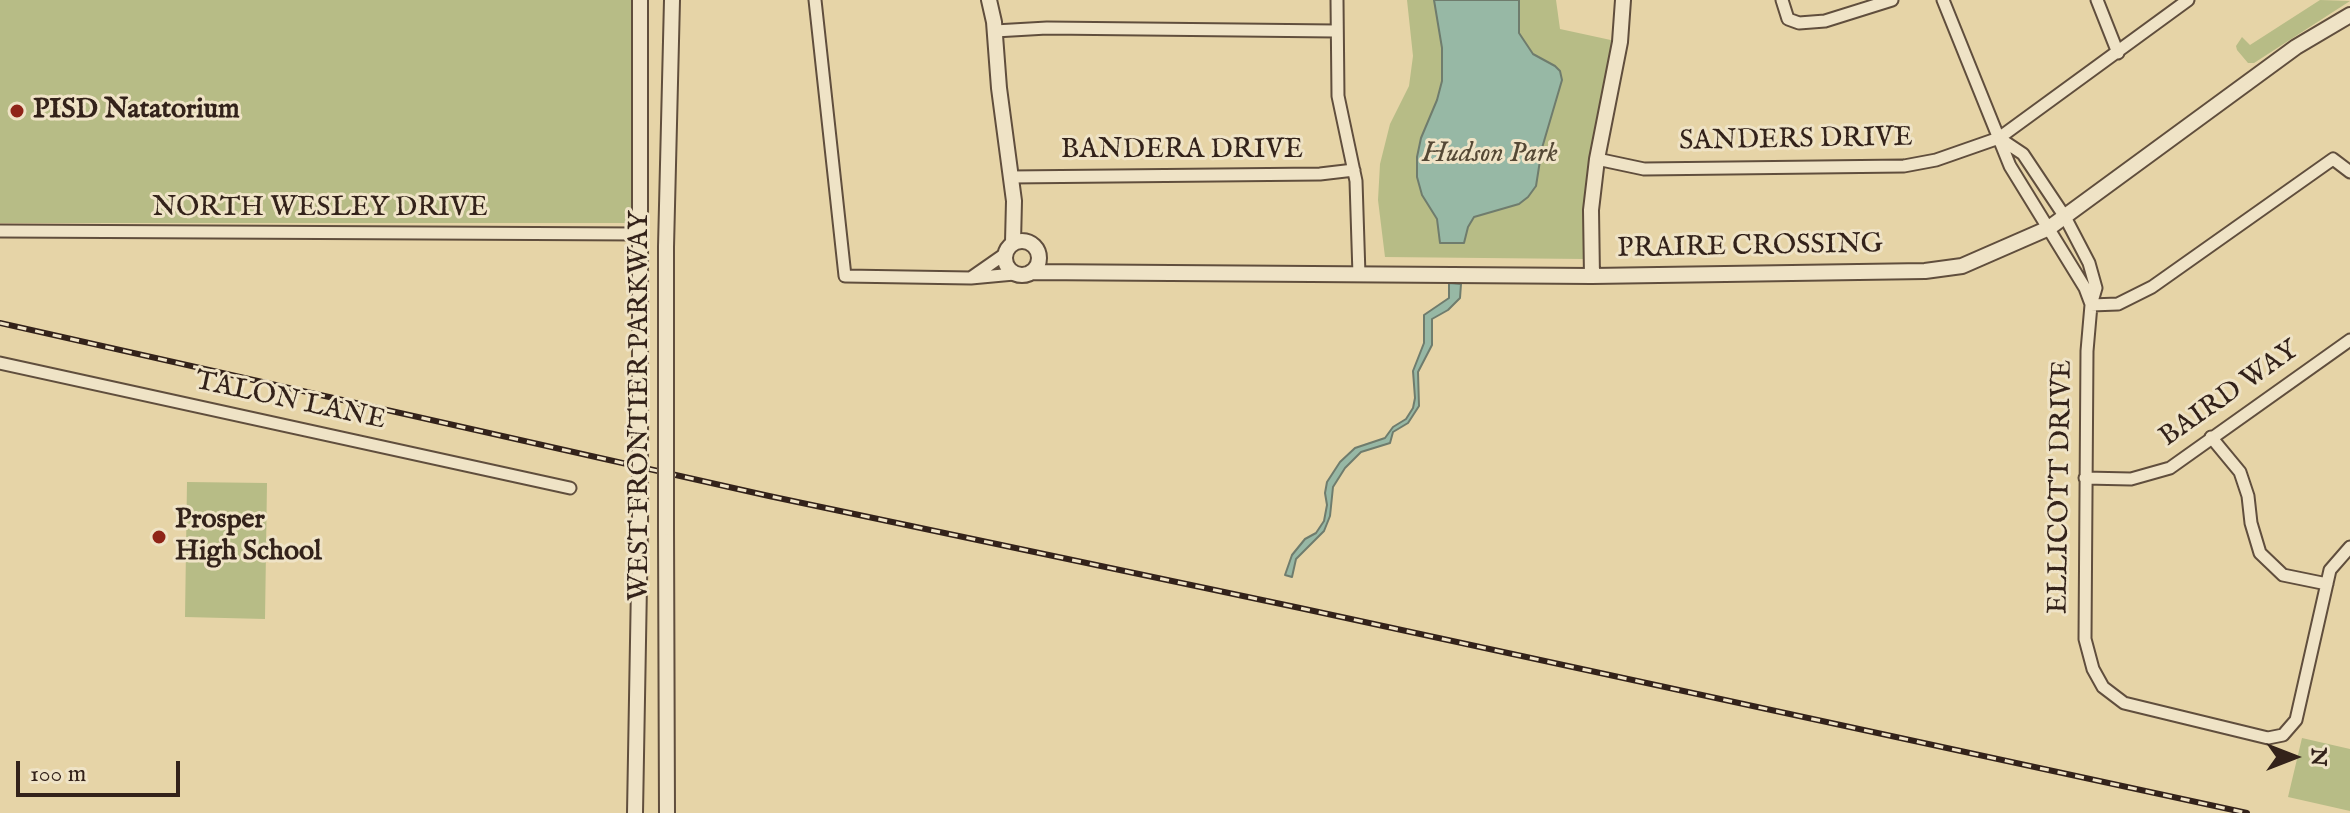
<!DOCTYPE html>
<html>
<head>
<meta charset="utf-8">
<style>
	body { margin:0 }
	#map { position:relative; width:2350px; height:813px; overflow:hidden; background:#e6d4a7; font-family:"IM FELL English",serif }
	canvas { display:block }
	.north { position:absolute; left:2254px; top:717px; width:80px; height:80px; -webkit-text-stroke:6px #efe3c6; paint-order:stroke; rotate:90deg; font-size:22px; font-weight:700; line-height:32px; text-align:center; color:#33221a }
	.north::after { content:''; display:block; margin:auto; width:28px; height:36px; background:#33221a; clip-path:polygon(50% 0,100% 100%,50% 72%,0 100%) }
	.scale { position:absolute; left:16px; top:761px; width:164px; height:36px; box-sizing:border-box; border:4px solid #33221a; border-top:0; padding-left:10px; font-size:24px; line-height:28px; white-space:nowrap; color:#33221a; -webkit-text-stroke:6px #efe3c6; paint-order:stroke }
</style>
</head>
<body>
<div id="map">
<canvas width="2350" height="813"></canvas>
<div class="north">N</div>
<div class="scale">100 m</div>
</div>
<script>
const ctx = document.querySelector('canvas').getContext('2d');
ctx.lineJoin = 'round';
function paint(path, color) { ctx.fillStyle = color; ctx.fill(path, 'evenodd'); }
const toPath = rows => new Path2D(rows.map(r => 'M' + r).join(''));
function stroke(path, color, width, dash) { ctx.strokeStyle = color; ctx.lineWidth = width; ctx.lineCap = dash ? 'butt' : 'round'; ctx.setLineDash(dash || []); ctx.stroke(path); }
function drawText(font, color, halo, rows, align = 'center') {
  ctx.font = font + ' "IM FELL English",serif'; ctx.lineWidth = 6; ctx.setLineDash([]); ctx.textBaseline = 'middle'; ctx.strokeStyle = halo; ctx.fillStyle = color; for (const [text, x, y, turn = 0] of rows) {
    ctx.save(); ctx.translate(x, y); ctx.rotate((+turn || 0) * Math.PI / 180); ctx.textAlign = isNaN(turn) ? turn : align; if (halo) ctx.strokeText(text, 0, 0); ctx.fillText(text, 0, 0); ctx.restore();
  }
}
const green = toPath([
	[0,0,639,0,638,223,0,223],
	[1407,0,1556,0,1560,29,1620,42,1587,189,1584,259,1385,257,1378,200,1380,164,1390,124,1409,86,1413,56],
	[2320,0,2350,1,2254,63,2248,63,2237,50,2236,46,2242,37,2250,45],
	[187,482,267,483,265,619,185,617],
	[2302,738,2350,749,2350,811,2288,797]
]);
const water = toPath([
	[1434,0,1519,0,1519,33,1533,54,1555,66,1560,71,1562,80,1542,148,1536,186,1528,197,1519,204,1474,217,1468,227,1464,243,1440,243,1437,219,1422,195,1417,177,1417,157,1421,138,1437,100,1442,81,1442,48,1434,0],
	[1449,283,1461,284,1460,298,1448,310,1432,319,1432,345,1418,372,1419,406,1408,423,1393,432,1390,443,1361,452,1345,468,1333,487,1330,516,1324,531,1296,559,1292,577,1285,575,1292,555,1305,539,1316,533,1324,521,1327,505,1325,493,1327,482,1340,462,1355,448,1385,438,1393,427,1406,419,1413,408,1415,398,1413,371,1424,343,1424,315,1449,298,1449,283]
]);
const minor = toPath([
	[815,0,845,276,971,278,1014,274],
	[1337,0,1338,96,1356,181,1359,275],
	[1782,0,1788,19,1799,23,1825,21,1892,0],
	[1943,0,2010,166,2085,288,2091,304],
	[2097,0,2118,53],
	[995,31,1047,28,1335,31],
	[1999,138,2023,154,2065,217,2089,263,2096,288,2091,305,2087,351,2085,639,2093,669,2103,687,2124,703,2268,738,2283,735,2296,720,2330,570,2350,547],
	[1597,159,1644,169,1904,166,1936,160,1999,138,2188,0],
	[1010,177,1320,174,1354,170],
	[0,231,640,234],
	[972,277,1005,254],
	[2091,305,2118,304,2152,287,2333,159,2350,172],
	[0,363,570,488],
	[2211,437,2240,472,2248,496,2251,523,2260,553,2283,575,2327,584],
	[2085,478,2131,479,2170,468,2350,340]
]);
const tertiary = toPath([
	[640,0,640,246],
	[989,0,994,22,999,88,1014,201,1013,242],
	'1005 258a17 17 0 1 1 34 0a17 17 0 1 1-34 0Z',
	[666,247,672,0],
	[1031,272,1592,276,1925,271,1962,266,2049,228,2296,47,2350,15],
	[1592,276,1591,210,1597,159,1620,42,1623,0],
	[666,528,667,813],
	[635,813,640,527]
]);
const rail = toPath([
	[0,323,769,496,1300,608,2247,813]
]);
const tertiaryBridge = toPath([
	[640,527,640,246],
	[666,528,666,247]
]);
const markers = [
	[17,111,8,"#8f2418"],
	[159,537,8,"#8f2418"]
];
const poiNames = [
	["PISD Natatorium",33,111],
	["Prosper",175,521],
	["High School",175,553]
];
const streetNames = [
	["SANDERS DRIVE",1796,141,-1],
	["BANDERA DRIVE",1182,151],
	["NORTH WESLEY DRIVE",320,209],
	["PRAIRE CROSSING",1750,248,-1],
	["BAIRD WAY",2230,395,-35],
	["TALON LANE",290,402,12],
	["WEST FRONTIER PARKWAY",641,406,-90],
	["ELLICOTT DRIVE",2062,487,-89]
];
const parkNames = [
	["Hudson Park",1490,155]
];
paint(green, '#b7bc86');
paint(water, '#97b8a5');
stroke(water, '#6f7c6d', 2);
stroke(minor, '#604e3d', 15);
stroke(tertiary, '#604e3d', 18);
stroke(minor, '#efe3c6', 11);
stroke(tertiary, '#efe3c6', 14);
stroke(rail, '#33221a', 6);
stroke(rail, '#efe3c6', 3, [9]);
stroke(tertiaryBridge, '#604e3d', 18, []);
stroke(tertiaryBridge, '#efe3c6', 14);
for (const [x, y, r, color] of markers) { const dot = new Path2D(); dot.arc(x, y, r, 0, 2 * Math.PI); ctx.fillStyle = color; ctx.fill(dot); stroke(dot, '#efe3c6', 3); }
drawText('bold 28px', '#33221a', '#efe3c6', poiNames, 'left');
drawText('28px', '#33221a', '#efe3c6', streetNames);
drawText('italic 28px', '#544835', '#efe3c6', parkNames);
</script>
</body>
</html>
